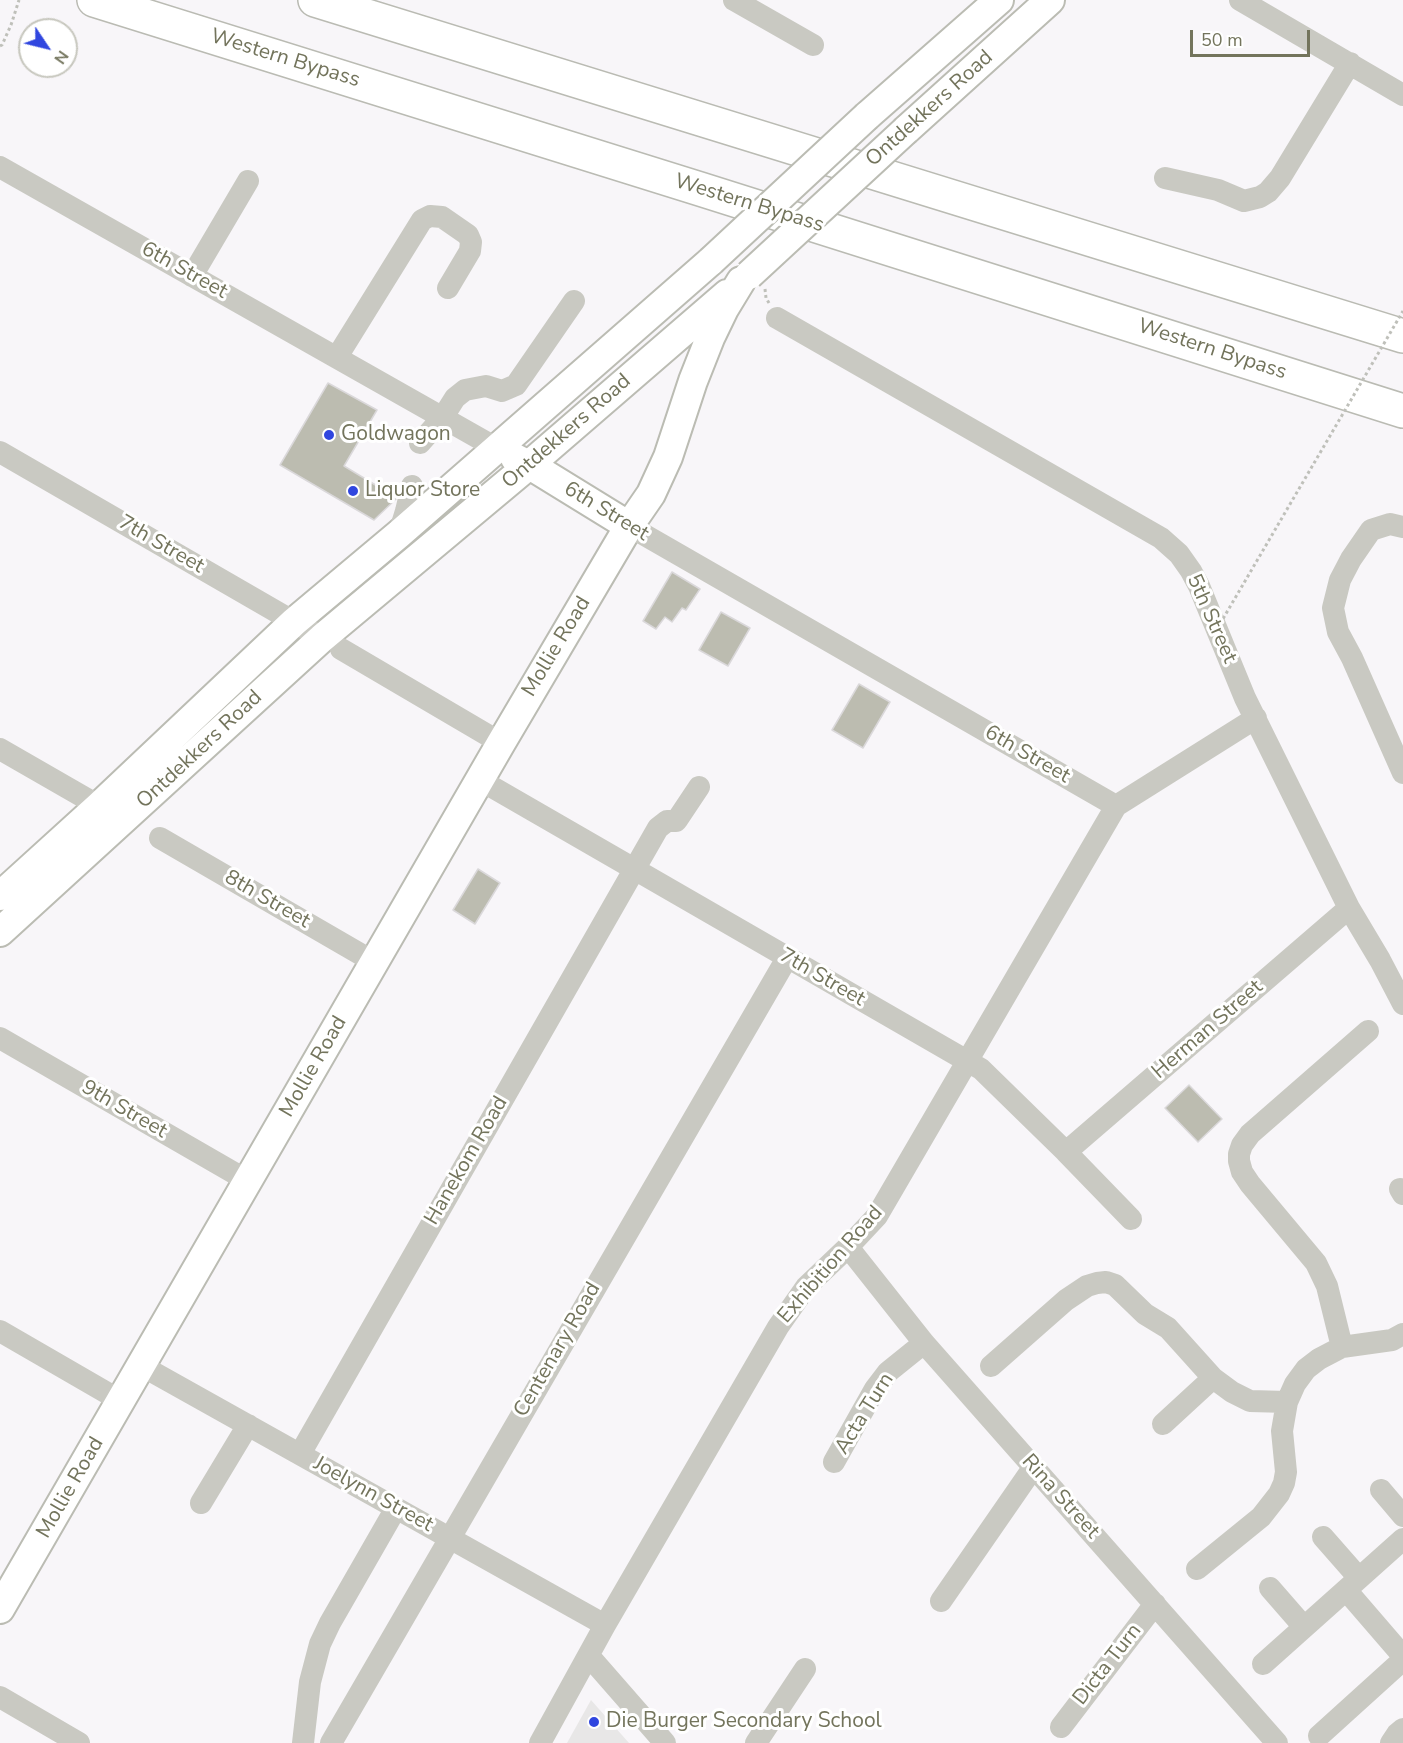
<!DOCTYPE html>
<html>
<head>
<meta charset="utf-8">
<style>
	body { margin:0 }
	#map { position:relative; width:1403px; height:1743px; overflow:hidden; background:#f8f6f9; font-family:"Nunito Sans",sans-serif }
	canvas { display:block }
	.north { position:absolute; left:18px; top:18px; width:60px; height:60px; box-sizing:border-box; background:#fff; border:2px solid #c7c7be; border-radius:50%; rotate:125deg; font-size:16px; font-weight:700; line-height:24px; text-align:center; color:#73745c }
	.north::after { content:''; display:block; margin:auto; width:21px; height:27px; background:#3046df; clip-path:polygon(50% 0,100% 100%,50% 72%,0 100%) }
	.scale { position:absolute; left:1190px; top:30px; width:120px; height:27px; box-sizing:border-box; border:3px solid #73745c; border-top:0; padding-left:8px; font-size:18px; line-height:21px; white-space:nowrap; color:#73745c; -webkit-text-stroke:4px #fff; paint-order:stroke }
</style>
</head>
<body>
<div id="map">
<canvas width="1403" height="1743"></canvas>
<div class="north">N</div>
<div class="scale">50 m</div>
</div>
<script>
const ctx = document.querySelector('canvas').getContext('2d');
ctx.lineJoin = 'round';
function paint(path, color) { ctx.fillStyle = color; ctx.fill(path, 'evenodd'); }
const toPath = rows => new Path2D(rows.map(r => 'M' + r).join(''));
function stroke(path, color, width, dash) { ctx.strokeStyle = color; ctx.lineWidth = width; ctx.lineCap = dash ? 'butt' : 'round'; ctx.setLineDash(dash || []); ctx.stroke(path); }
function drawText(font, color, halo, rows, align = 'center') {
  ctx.font = font + ' "Nunito Sans",sans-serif'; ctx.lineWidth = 6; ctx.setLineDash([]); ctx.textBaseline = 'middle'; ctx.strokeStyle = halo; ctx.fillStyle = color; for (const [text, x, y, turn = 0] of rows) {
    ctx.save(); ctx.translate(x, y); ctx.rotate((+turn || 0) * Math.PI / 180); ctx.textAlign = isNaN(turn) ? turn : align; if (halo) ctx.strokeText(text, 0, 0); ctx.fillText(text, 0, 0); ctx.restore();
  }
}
const built = toPath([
	[591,1700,629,1743,567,1743]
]);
const building = toPath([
	[328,383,377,410,344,466,397,498,374,520,280,465,328,383],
	[672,572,700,589,686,610,682,608,672,622,665,617,656,629,643,621,672,572],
	[721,612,750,628,728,666,699,650,721,612],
	[859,684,890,702,863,748,832,730,859,684],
	[478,869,500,883,475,924,453,910,478,869],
	[1189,1085,1222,1119,1198,1142,1165,1108,1189,1085]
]);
const path = toPath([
	[0,46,2,45,11,25,19,0],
	[765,289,766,298,769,303]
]);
const minor = toPath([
	[734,0,813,45],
	[1240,0,1403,95],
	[0,167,498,449],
	[1165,178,1218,190,1244,201,1260,197,1268,192,1280,178,1350,63],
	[192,276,248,181],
	[777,318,1161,538,1179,554,1191,571,1199,586,1245,698,1349,908,1380,960,1403,1004],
	[337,357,422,220,430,216,442,217,468,235,471,242,470,251,448,288],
	[420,443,443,417,455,398,465,390,486,386,502,391,516,385,574,301],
	[0,452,322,638],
	[629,526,1116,806],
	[1403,527,1390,524,1371,530,1351,559,1340,580,1333,608,1338,632,1352,658,1403,773],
	[399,534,406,511,412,486],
	[341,649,501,743],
	[0,749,113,814],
	[480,780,981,1069,1066,1152,1131,1219],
	[160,838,374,962],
	[0,1038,248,1181],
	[1066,1152,1349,908],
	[1400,1189,1403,1194],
	[848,1247,924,1343,1277,1743],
	[0,1331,121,1401],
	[1342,1347,1327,1286,1316,1263,1250,1184,1242,1172,1239,1161,1239,1154,1242,1145,1250,1134,1368,1031],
	[142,1366,605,1625],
	[991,1366,1066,1300,1087,1286,1097,1283,1106,1282,1115,1285,1145,1314,1168,1328,1213,1378,1232,1392,1250,1401,1287,1402],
	[1163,1424,1213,1378],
	[300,1454,658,828,667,821,676,821,677,820,699,787],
	[834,1462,875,1389,888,1372,924,1343],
	[1381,1490,1403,1516],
	[201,1503,248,1425],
	[1323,1537,1359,1578],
	[1197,1569,1261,1517,1279,1494,1284,1483,1286,1472,1282,1431,1287,1402,1295,1384,1306,1369,1319,1359,1342,1347,1392,1340,1403,1334],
	[1270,1588,1304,1627],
	[1346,1590,1403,1656],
	[941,1601,1033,1468],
	[589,1656,665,1743],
	[1263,1664,1403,1539],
	[0,1697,79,1743],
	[1061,1727,1155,1604],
	[1319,1736,1403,1660],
	[303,1743,310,1682,320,1644,330,1623,396,1508],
	[331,1743,787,958],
	[540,1743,605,1625,778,1327,806,1287,848,1247,877,1216,1116,806,1256,718],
	[756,1743,805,1669],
	[1391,1743,1397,1734,1403,1729]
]);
const major = toPath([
	[867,116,999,0],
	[906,130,1050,0],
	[515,458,538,470,629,526],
	[0,896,99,806,294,622,399,534,711,261],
	[0,932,322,638,529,465,727,294],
	[0,1609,501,743,629,526,651,494,668,457,693,381,710,338,724,309,741,281]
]);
const highway = toPath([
	[94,0,700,189,1403,411],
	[315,0,1403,336]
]);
const pathBridge = toPath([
	[1217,629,1403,311]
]);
const majorBridge = toPath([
	[711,261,867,116],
	[749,275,906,130]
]);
const markers = [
	[329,435,6,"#3046df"],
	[353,491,6,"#3046df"],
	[594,1722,6,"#3046df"]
];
const streetNames = [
	["Western Bypass",285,59,17],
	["Ontdekkers Road",930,109,-42],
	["Western Bypass",749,204,17],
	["6th Street",184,271,29],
	["Western Bypass",1212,350,18],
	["Ontdekkers Road",567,432,-41],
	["6th Street",606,512,31],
	["7th Street",161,545,30],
	["5th Street",1211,619,66],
	["Mollie Road",557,647,-59],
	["Ontdekkers Road",200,750,-43],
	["6th Street",1027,755,30],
	["8th Street",267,900,30],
	["7th Street",822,978,30],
	["Herman Street",1208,1030,-41],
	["Mollie Road",314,1067,-60],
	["9th Street",124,1110,30],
	["Hanekom Road",467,1161,-60],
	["Exhibition Road",831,1265,-49],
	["Centenary Road",558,1350,-60],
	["Acta Turn",865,1414,-58],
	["Mollie Road",71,1488,-60],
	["Joelynn Street",373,1495,29],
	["Rina Street",1060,1497,48],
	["Dicta Turn",1108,1665,-52]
];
const poiNames = [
	["Goldwagon",341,435],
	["Liquor Store",365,491],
	["Die Burger Secondary School",606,1722]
];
paint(built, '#e8e7e7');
paint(building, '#bcbcb0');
stroke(building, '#dad8da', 1.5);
stroke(major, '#bbbcb3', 32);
stroke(highway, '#babbb3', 36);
stroke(path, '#bfc0ba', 3, [3, 3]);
stroke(minor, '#c9c9c2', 22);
stroke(major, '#fff', 28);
stroke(highway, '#fff', 33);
stroke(majorBridge, '#bbbcb3', 32, []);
stroke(pathBridge, '#bfc0ba', 3, [3, 3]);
stroke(majorBridge, '#fff', 28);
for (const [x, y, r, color] of markers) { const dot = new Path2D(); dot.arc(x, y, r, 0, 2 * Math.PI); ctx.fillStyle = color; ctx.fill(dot); stroke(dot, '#fff', 2); }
drawText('21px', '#73745c', '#fff', streetNames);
drawText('21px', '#73745c', '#fff', poiNames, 'left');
</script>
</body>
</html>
